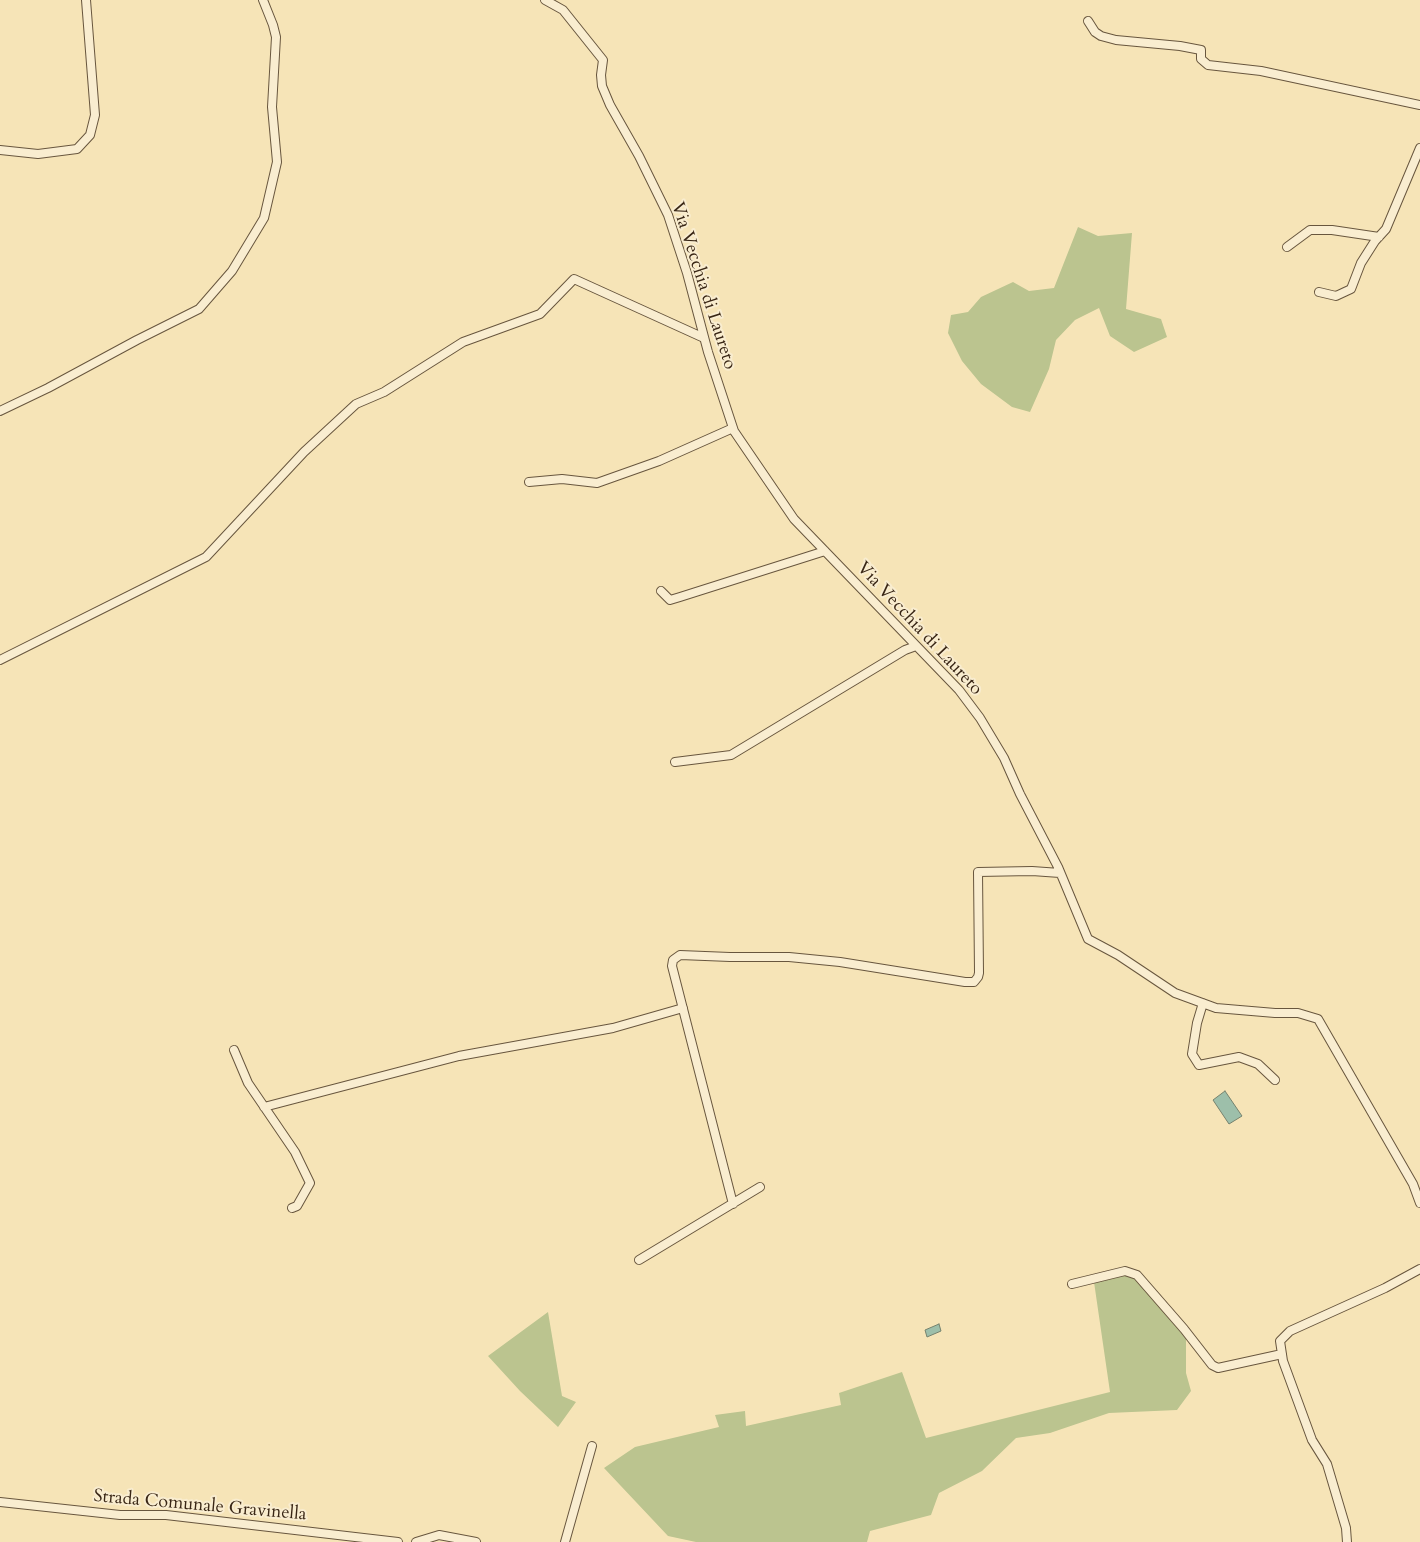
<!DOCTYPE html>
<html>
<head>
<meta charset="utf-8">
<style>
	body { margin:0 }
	canvas { display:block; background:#f6e4b7 }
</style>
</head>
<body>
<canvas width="1420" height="1542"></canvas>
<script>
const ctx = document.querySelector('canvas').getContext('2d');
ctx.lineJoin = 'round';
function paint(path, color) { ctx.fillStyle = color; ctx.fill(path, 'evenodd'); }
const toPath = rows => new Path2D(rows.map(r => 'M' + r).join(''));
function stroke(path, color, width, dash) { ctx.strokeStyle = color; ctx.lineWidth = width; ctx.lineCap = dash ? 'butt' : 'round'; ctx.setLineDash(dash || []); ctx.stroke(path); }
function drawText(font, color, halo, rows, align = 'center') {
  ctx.font = font + ' Cardo,serif'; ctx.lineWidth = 4; ctx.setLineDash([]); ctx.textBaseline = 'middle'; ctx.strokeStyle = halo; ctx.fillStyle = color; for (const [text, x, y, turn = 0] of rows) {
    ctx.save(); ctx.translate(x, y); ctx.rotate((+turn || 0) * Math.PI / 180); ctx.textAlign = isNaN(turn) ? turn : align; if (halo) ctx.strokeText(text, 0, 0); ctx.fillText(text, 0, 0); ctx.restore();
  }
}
const green = toPath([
	[1078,227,1098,236,1132,233,1126,309,1161,319,1167,337,1134,352,1110,336,1099,308,1075,320,1056,340,1049,369,1030,412,1012,407,981,384,962,361,948,333,951,315,968,312,981,297,1013,282,1029,291,1054,288],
	[1122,1275,1134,1278,1186,1338,1186,1373,1191,1391,1177,1410,1109,1413,1050,1433,1016,1438,982,1471,939,1493,931,1515,870,1531,867,1542,696,1542,668,1536,604,1468,635,1447,719,1427,715,1415,745,1411,746,1426,841,1405,839,1393,902,1372,926,1438,1110,1392,1094,1282],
	[548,1312,562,1396,576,1402,558,1427,520,1391,488,1356]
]);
const water = toPath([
	[1225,1091,1242,1116,1229,1124,1213,1100,1225,1091],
	[939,1324,941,1331,927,1337,925,1330,939,1324]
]);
const minor = toPath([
	[545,0,563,10,603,60,601,75,602,86,610,105,639,156,668,215,687,273,708,352,734,431,794,519,959,690,980,718,1004,758,1020,794,1058,867,1088,939,1118,955,1175,993,1216,1008,1275,1013,1298,1013,1318,1019,1413,1184,1420,1203],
	[1088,21,1095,32,1101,36,1116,40,1180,46,1201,50,1201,59,1208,65,1261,71,1420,105],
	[0,150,38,154,77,149,90,135,95,115,86,0],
	[1287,247,1310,230,1332,230,1379,237],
	[1319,292,1336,296,1351,289,1361,263,1375,241,1386,229,1420,148],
	[0,411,48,388,137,340,199,309,232,271,264,218,277,162,272,107,276,37,273,25,263,0],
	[529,482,562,479,597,483,659,461,733,428],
	[661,591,670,600,680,597,825,551],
	[0,660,206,557,304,452,356,404,384,392,463,342,540,314,574,279,704,338],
	[675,762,731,755,905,650,916,646],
	[1203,1003,1197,1023,1192,1054,1199,1065,1239,1057,1258,1064,1275,1080],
	[234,1050,248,1083,295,1152,310,1183,297,1206,292,1208],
	[264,1107,459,1056,613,1028,683,1008],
	[733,1204,672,966,673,960,680,955,730,957,789,957,840,962,965,982,974,982,978,977,979,973,978,872,1032,871,1060,873],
	[639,1260,760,1187],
	[1072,1284,1125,1271,1137,1275,1184,1329,1212,1365,1218,1368,1282,1354],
	[0,1502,120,1515,166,1515,398,1542],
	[416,1542,439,1535,476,1542],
	[565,1542,592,1446],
	[1347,1542,1346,1528,1327,1464,1312,1440,1283,1361,1280,1341,1290,1331,1385,1288,1420,1269]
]);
const streetNames = [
	["Via Vecchia di Laureto",703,286,72],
	["Via Vecchia di Laureto",919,629,47],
	["Strada Comunale Gravinella",200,1506,5]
];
paint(green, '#bbc48f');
paint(water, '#9dbfaa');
stroke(water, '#75826e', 1);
stroke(minor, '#68563e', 10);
stroke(minor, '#f9edd0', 8);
drawText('18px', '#392615', '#f9edd0', streetNames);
</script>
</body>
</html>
